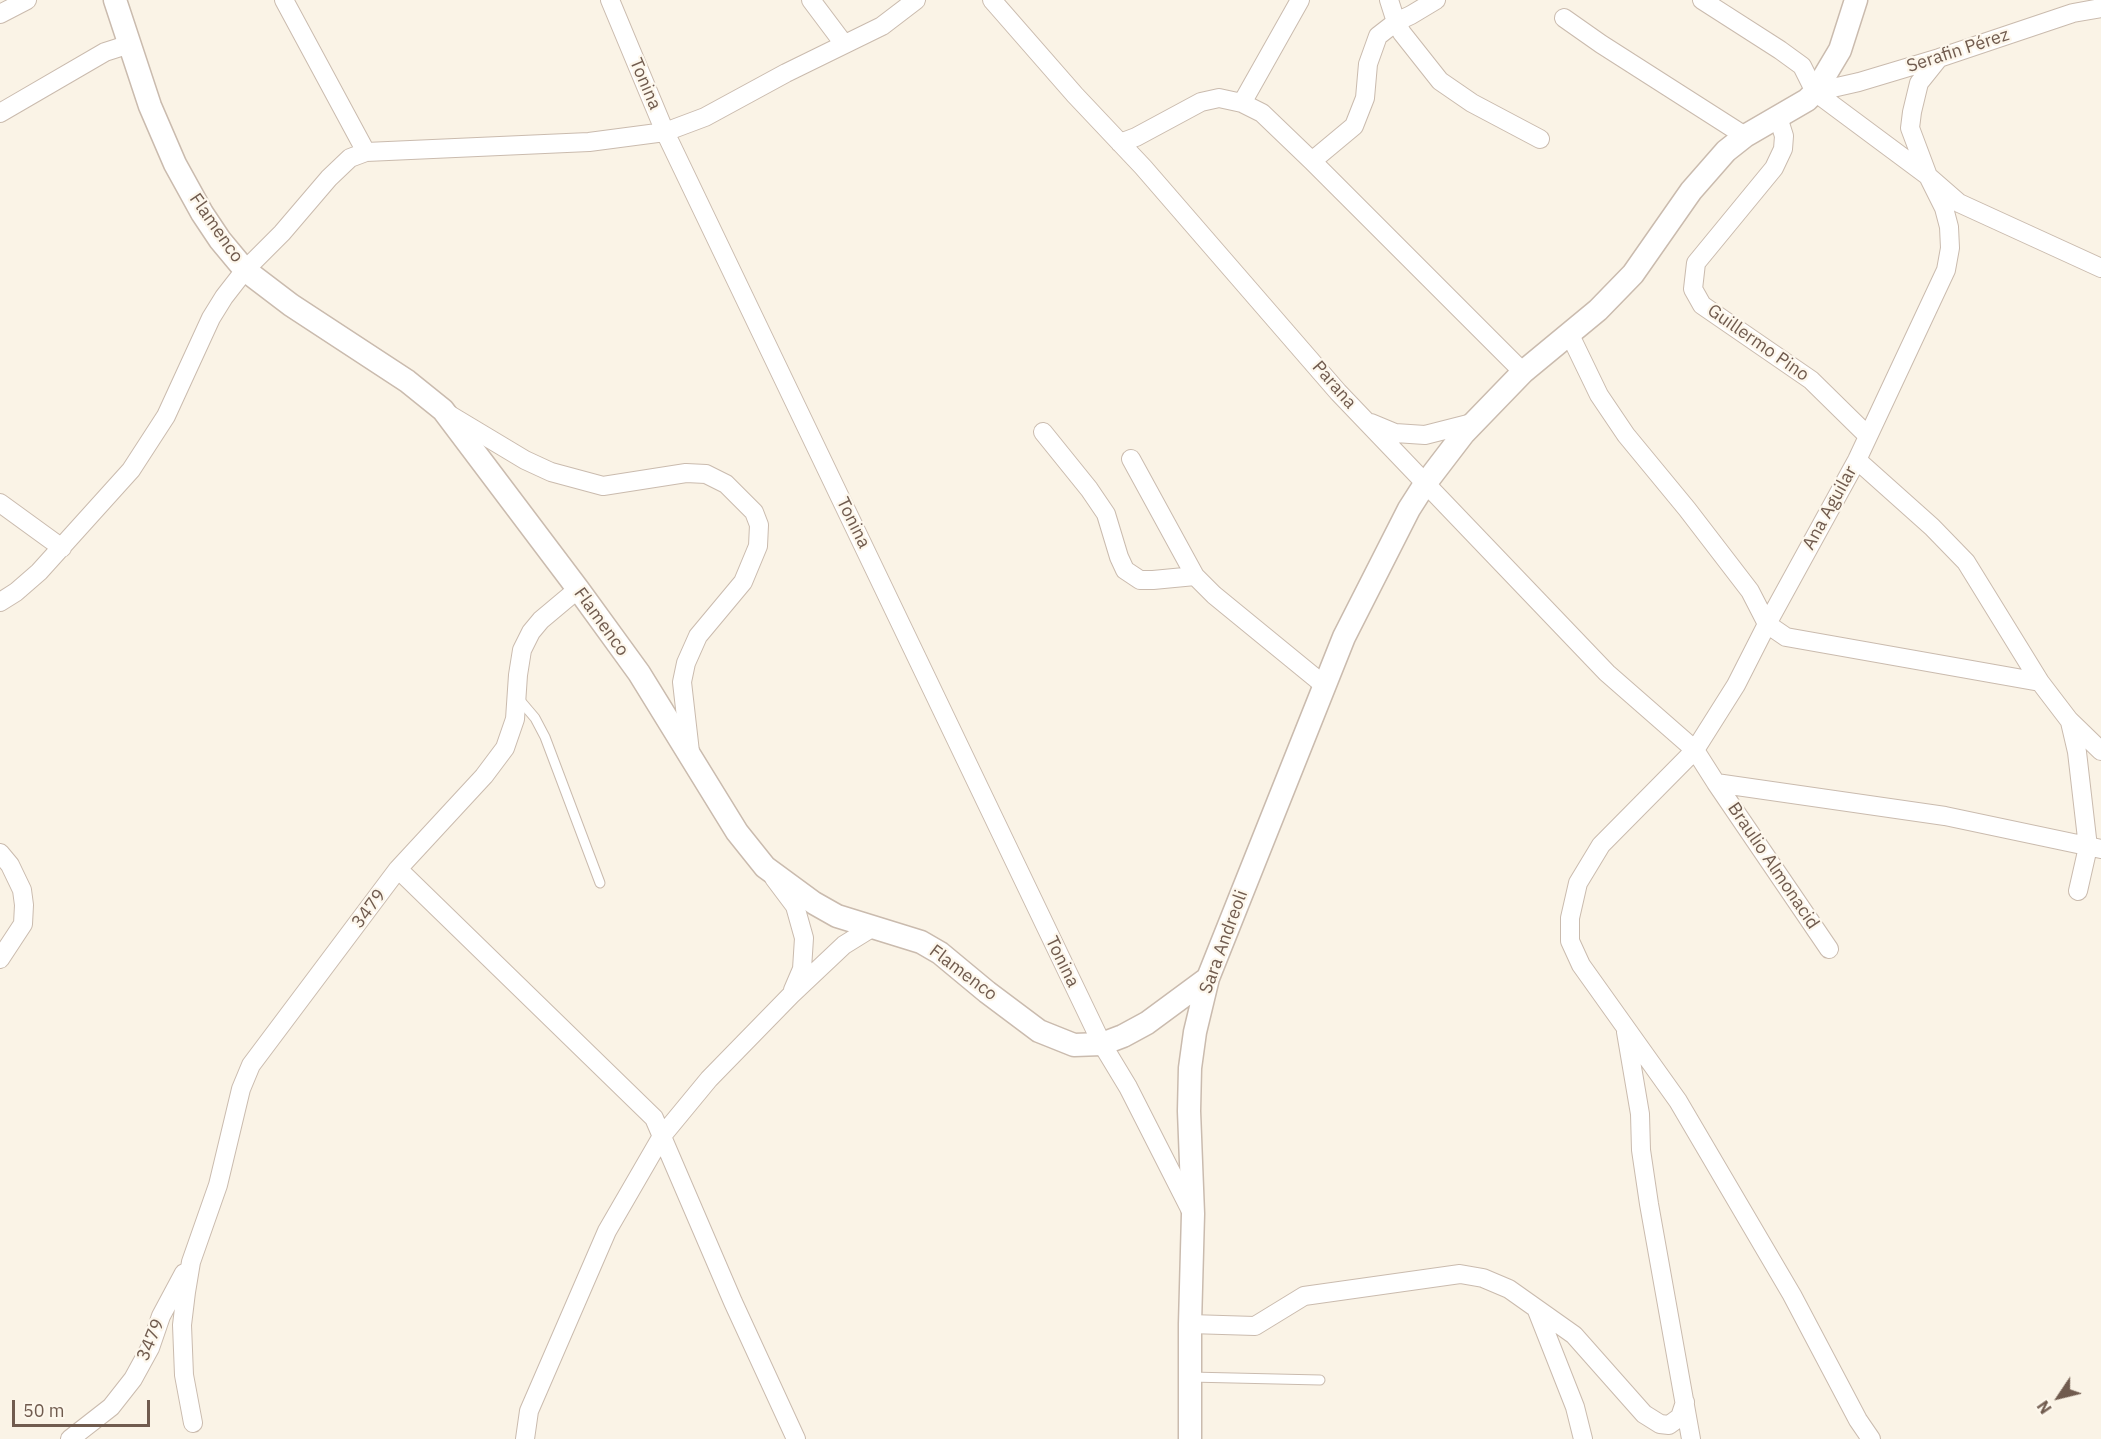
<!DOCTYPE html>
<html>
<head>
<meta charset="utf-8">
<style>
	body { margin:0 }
	#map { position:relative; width:2101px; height:1439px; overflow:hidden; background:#faf3e6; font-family:"IBM Plex Sans",sans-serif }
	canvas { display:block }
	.north { position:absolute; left:2029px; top:1367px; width:60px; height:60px; -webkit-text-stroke:4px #fdf7ec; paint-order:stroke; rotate:235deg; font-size:16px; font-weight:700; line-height:24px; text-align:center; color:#705b4e }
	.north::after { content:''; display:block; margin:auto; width:21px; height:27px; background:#705b4e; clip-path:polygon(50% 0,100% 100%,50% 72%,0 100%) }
	.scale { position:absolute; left:12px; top:1400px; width:138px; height:27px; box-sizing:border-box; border:3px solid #705b4e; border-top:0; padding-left:8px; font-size:18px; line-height:21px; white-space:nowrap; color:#705b4e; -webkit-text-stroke:4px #fdf7ec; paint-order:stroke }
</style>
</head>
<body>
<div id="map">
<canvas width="2101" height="1439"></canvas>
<div class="north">N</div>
<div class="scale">50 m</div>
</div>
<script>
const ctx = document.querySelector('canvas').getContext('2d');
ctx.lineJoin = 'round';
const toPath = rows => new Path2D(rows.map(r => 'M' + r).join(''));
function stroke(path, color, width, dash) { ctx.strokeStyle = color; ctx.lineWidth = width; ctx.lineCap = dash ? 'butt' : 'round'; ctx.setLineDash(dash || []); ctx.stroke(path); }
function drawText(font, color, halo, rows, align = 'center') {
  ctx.font = font + ' "IBM Plex Sans",sans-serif'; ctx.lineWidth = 4.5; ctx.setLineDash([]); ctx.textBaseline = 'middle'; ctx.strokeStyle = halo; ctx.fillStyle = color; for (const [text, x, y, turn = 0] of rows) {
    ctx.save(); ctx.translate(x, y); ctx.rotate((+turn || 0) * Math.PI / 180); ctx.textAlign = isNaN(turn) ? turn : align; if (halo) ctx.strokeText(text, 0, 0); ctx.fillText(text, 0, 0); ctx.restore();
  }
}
const service = toPath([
	[518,698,535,718,545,737,600,883],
	[1190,1377,1320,1380]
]);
const minor = toPath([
	[284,0,366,152],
	[610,0,665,132,1102,1044,1128,1087,1192,1213],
	[811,0,844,44],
	[992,0,1075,95,1143,167,1338,392,1607,673,1695,750,1716,783,1945,816,2101,849],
	[1389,0,1396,22,1402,33,1440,81,1472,103,1540,139],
	[1702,0,1780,50,1802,66,1815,92,1928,176,1959,203,2101,268],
	[0,14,27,0],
	[1564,18,1601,44,1745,136],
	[1815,92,1859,82,1939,58,2073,13,2101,8],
	[1242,103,1300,0],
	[0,113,105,52,130,44],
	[1778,117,1784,136,1783,149,1774,168,1696,263,1693,289,1702,305,1811,380,1868,436],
	[1120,143,1136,137,1201,102,1219,98,1242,103,1262,113,1312,161,1523,372],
	[1312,161,1354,126,1365,98,1368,64,1378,36,1396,22,1411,15,1436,0],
	[1570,335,1599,395,1626,435,1687,509,1750,591,1767,624,1786,637,2040,682],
	[450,415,525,460,551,472,603,486,686,473,706,474,726,484,754,512,759,525,758,546,743,582,698,636,686,663,682,682,690,752],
	[1371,423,1395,433,1425,435,1476,422],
	[1043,432,1089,489,1106,514,1119,557,1125,570,1140,580,1153,580,1195,576],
	[1131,459,1195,576,1214,595,1324,685],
	[1857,460,1932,527,1966,562,2040,682,2069,720,2101,751],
	[0,503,62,548],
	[0,602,16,592,39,572,131,470,166,416,211,318,224,297,245,270,282,233,329,178,350,158,366,152,589,142,665,132,705,117,786,73,882,26,916,0],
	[2070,722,2077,752,2088,847,2078,891],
	[1716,783,1829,949],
	[0,853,10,865,22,890,24,905,23,924,0,959],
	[398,869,654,1118,733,1302,796,1439],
	[774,878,795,906,804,938,802,969,793,990],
	[1626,1032,1640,1114,1641,1150,1649,1204,1691,1439],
	[1536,1308,1575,1407,1583,1439],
	[1190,1324,1255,1326,1304,1296,1460,1274,1483,1278,1509,1289,1574,1335,1644,1414,1660,1424,1669,1425,1680,1417,1685,1402],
	[193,1423,184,1375,182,1325,186,1292,191,1262,218,1185,241,1089,251,1065,398,869,484,776,505,748,515,719,518,675,522,650,531,632,541,620,578,589],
	[70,1439,111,1407,133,1379,150,1348,161,1316,184,1273],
	[525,1439,529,1411,607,1231,662,1136,709,1079,791,995,844,945,873,927],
	[1871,1439,1858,1420,1792,1295,1678,1101,1581,965,1570,941,1570,918,1578,883,1601,845,1695,750,1736,685,1767,624,1857,460,1946,270,1950,248,1949,227,1944,208,1928,176,1910,128,1912,112,1919,83,1939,58]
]);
const tertiary = toPath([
	[115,0,150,106,175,164,202,213,220,240,245,270,291,305,407,381,443,410,578,589,639,673,737,832,765,867,814,903,837,916,921,942,940,953,987,992,1039,1031,1074,1045,1102,1044,1123,1036,1147,1023,1208,978],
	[1190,1439,1190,1324,1193,1214,1189,1111,1190,1068,1195,1032,1208,978,1344,637,1409,509,1425,484,1464,433,1523,372,1598,310,1633,274,1691,191,1726,151,1745,136,1807,100,1815,92,1840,50,1856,0]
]);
const streetNames = [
	["Serafin Pérez",1958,51,-18],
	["Tonina",645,84,67],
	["Flamenco",216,228,55],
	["Guillermo Pino",1758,343,35],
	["Parana",1334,385,49],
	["Ana Aguilar",1830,508,-61],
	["Tonina",853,523,64],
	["Flamenco",601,622,54],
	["Braulio Almonacid",1773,866,56],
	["3479",369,909,-53],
	["Sara Andreoli",1224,942,-70],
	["Tonina",1062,962,64],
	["Flamenco",963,973,37],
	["3479",151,1340,-67]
];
stroke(service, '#cabbae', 11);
stroke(minor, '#cabbae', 20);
stroke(tertiary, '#cabbae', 25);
stroke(service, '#fff', 9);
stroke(minor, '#fff', 18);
stroke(tertiary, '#fff', 22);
drawText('18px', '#705b4e', '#fdf7ec', streetNames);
</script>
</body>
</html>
